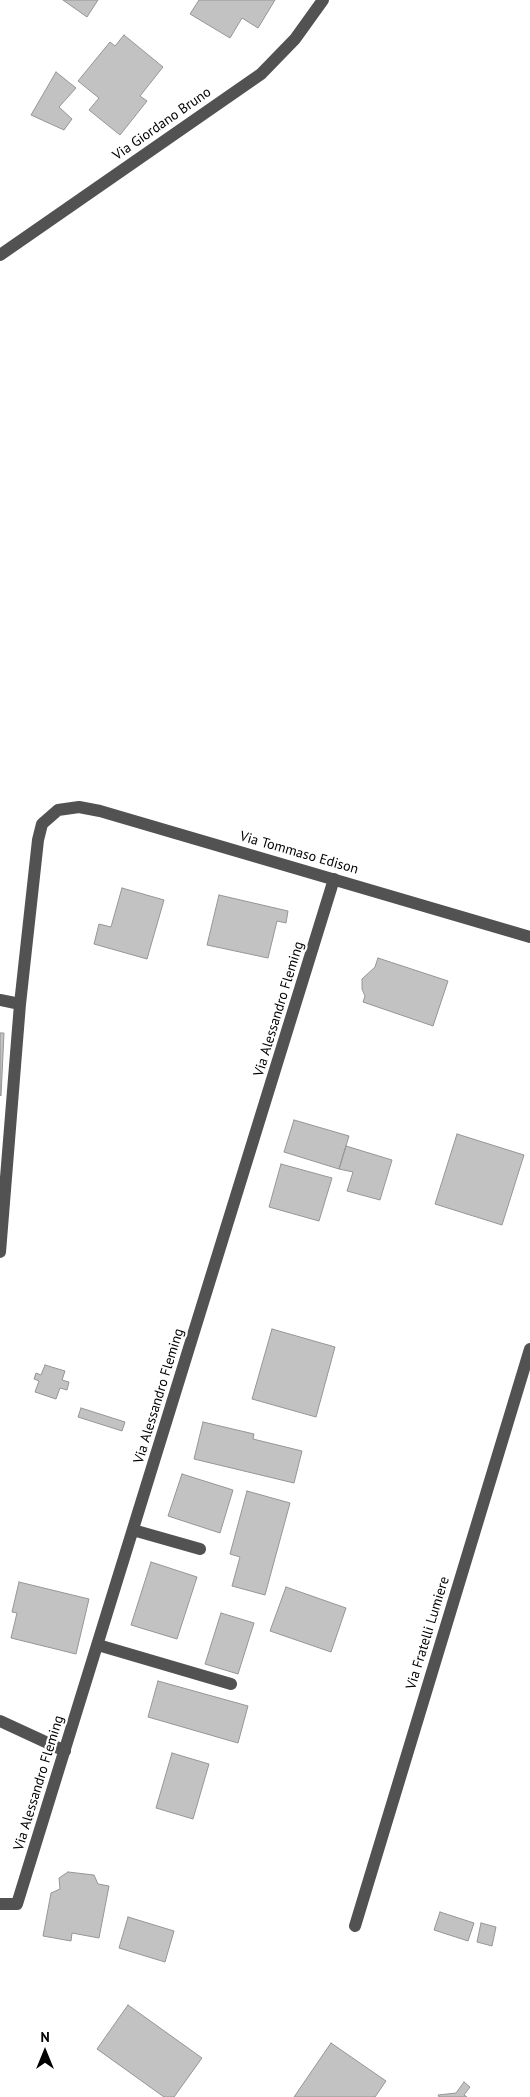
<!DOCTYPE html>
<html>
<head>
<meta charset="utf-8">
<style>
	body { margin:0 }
	#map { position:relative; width:530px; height:2097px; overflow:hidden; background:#fff; font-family:"PT Sans",sans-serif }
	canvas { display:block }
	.north { position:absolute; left:20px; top:2027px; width:50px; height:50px; -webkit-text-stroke:4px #fff; paint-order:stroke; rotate:0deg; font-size:14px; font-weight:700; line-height:20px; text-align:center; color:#000 }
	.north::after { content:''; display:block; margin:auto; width:18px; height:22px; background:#000; clip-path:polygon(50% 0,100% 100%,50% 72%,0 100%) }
</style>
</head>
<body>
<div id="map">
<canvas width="530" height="2097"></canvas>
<div class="north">N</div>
</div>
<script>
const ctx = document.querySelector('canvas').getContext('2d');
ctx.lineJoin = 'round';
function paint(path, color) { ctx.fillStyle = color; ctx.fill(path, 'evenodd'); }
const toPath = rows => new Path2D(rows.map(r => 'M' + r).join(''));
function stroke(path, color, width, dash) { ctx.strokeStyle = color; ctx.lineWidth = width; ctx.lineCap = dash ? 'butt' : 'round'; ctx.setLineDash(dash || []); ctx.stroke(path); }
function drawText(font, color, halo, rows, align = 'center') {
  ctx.font = font + ' "PT Sans",sans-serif'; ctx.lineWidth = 4.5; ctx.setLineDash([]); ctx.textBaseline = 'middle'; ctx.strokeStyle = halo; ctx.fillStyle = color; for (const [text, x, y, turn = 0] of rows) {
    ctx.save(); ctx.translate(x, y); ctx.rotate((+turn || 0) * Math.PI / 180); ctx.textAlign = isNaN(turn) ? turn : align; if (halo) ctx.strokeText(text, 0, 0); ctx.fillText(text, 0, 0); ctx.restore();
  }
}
const building = toPath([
	[63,0,98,0,87,17,63,0],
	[199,0,275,0,258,28,242,18,230,38,190,14,199,0],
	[124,35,163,67,140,96,147,101,120,135,89,110,99,98,78,81,110,42,115,46,124,35],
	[56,72,76,88,59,107,72,119,64,130,31,115,56,72],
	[122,888,164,900,147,959,94,944,99,924,111,927,122,888],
	[219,895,288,911,286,923,277,921,268,958,207,945,219,895],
	[378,958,448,981,433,1026,363,1002,365,996,362,989,362,979,375,967,378,958],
	[0,1033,4,1033,1,1096,0,1095,0,1033],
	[294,1120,349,1136,339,1169,284,1152,294,1120],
	[457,1134,524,1155,502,1225,435,1204,457,1134],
	[346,1146,392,1160,380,1200,347,1191,353,1172,339,1169,346,1146],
	[281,1164,332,1178,319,1221,269,1207,281,1164],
	[272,1329,335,1347,316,1417,252,1399,272,1329],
	[45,1365,65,1371,62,1380,69,1382,67,1390,60,1388,56,1399,35,1392,39,1381,34,1379,36,1373,41,1375,45,1365],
	[81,1408,125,1422,122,1431,78,1417,81,1408],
	[203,1422,254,1434,253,1439,302,1451,294,1483,194,1459,203,1422],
	[182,1474,233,1490,220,1533,168,1516,182,1474],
	[247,1491,290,1503,265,1595,232,1586,240,1557,230,1554,247,1491],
	[151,1562,197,1577,177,1639,131,1625,151,1562],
	[19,1582,89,1599,76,1654,11,1638,17,1613,12,1612,19,1582],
	[286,1587,346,1608,331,1652,270,1631,286,1587],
	[221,1613,254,1623,238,1674,205,1664,221,1613],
	[158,1681,248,1706,238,1743,148,1717,158,1681],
	[172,1753,209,1764,193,1819,156,1808,172,1753],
	[68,1872,94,1875,98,1884,109,1886,99,1938,72,1933,71,1941,43,1936,51,1893,60,1889,59,1878,68,1872],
	[440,1912,474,1923,468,1941,434,1930,440,1912],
	[128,1917,174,1931,165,1962,119,1948,128,1917],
	[481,1923,496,1927,492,1946,477,1942,481,1923],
	[128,2005,202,2058,174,2097,164,2097,97,2049,128,2005],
	[331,2043,386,2081,375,2097,294,2097,331,2043],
	[464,2082,470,2087,464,2095,467,2097,439,2097,438,2095,456,2093,464,2082]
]);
const minor = toPath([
	[0,255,261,74,295,39,323,0],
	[0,1000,20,1004],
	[0,1252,20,1004,38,840,42,824,58,810,79,807,100,811,530,937],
	[133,1530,200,1549],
	[98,1645,231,1684],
	[0,1721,65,1751],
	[0,1904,17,1904,334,879],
	[355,1926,530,1349]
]);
const streetNames = [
	["Via Giordano Bruno",162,124,-35],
	["Via Tommaso Edison",299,853,16],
	["Via Alessandro Fleming",279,1009,-73],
	["Via Alessandro Fleming",159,1396,-73],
	["Via Fratelli Lumiere",428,1633,-73],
	["Via Alessandro Fleming",39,1783,-73]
];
paint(building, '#c2c2c2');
stroke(building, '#969696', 1);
stroke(minor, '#525252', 12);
drawText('14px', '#000', '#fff', streetNames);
</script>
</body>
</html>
